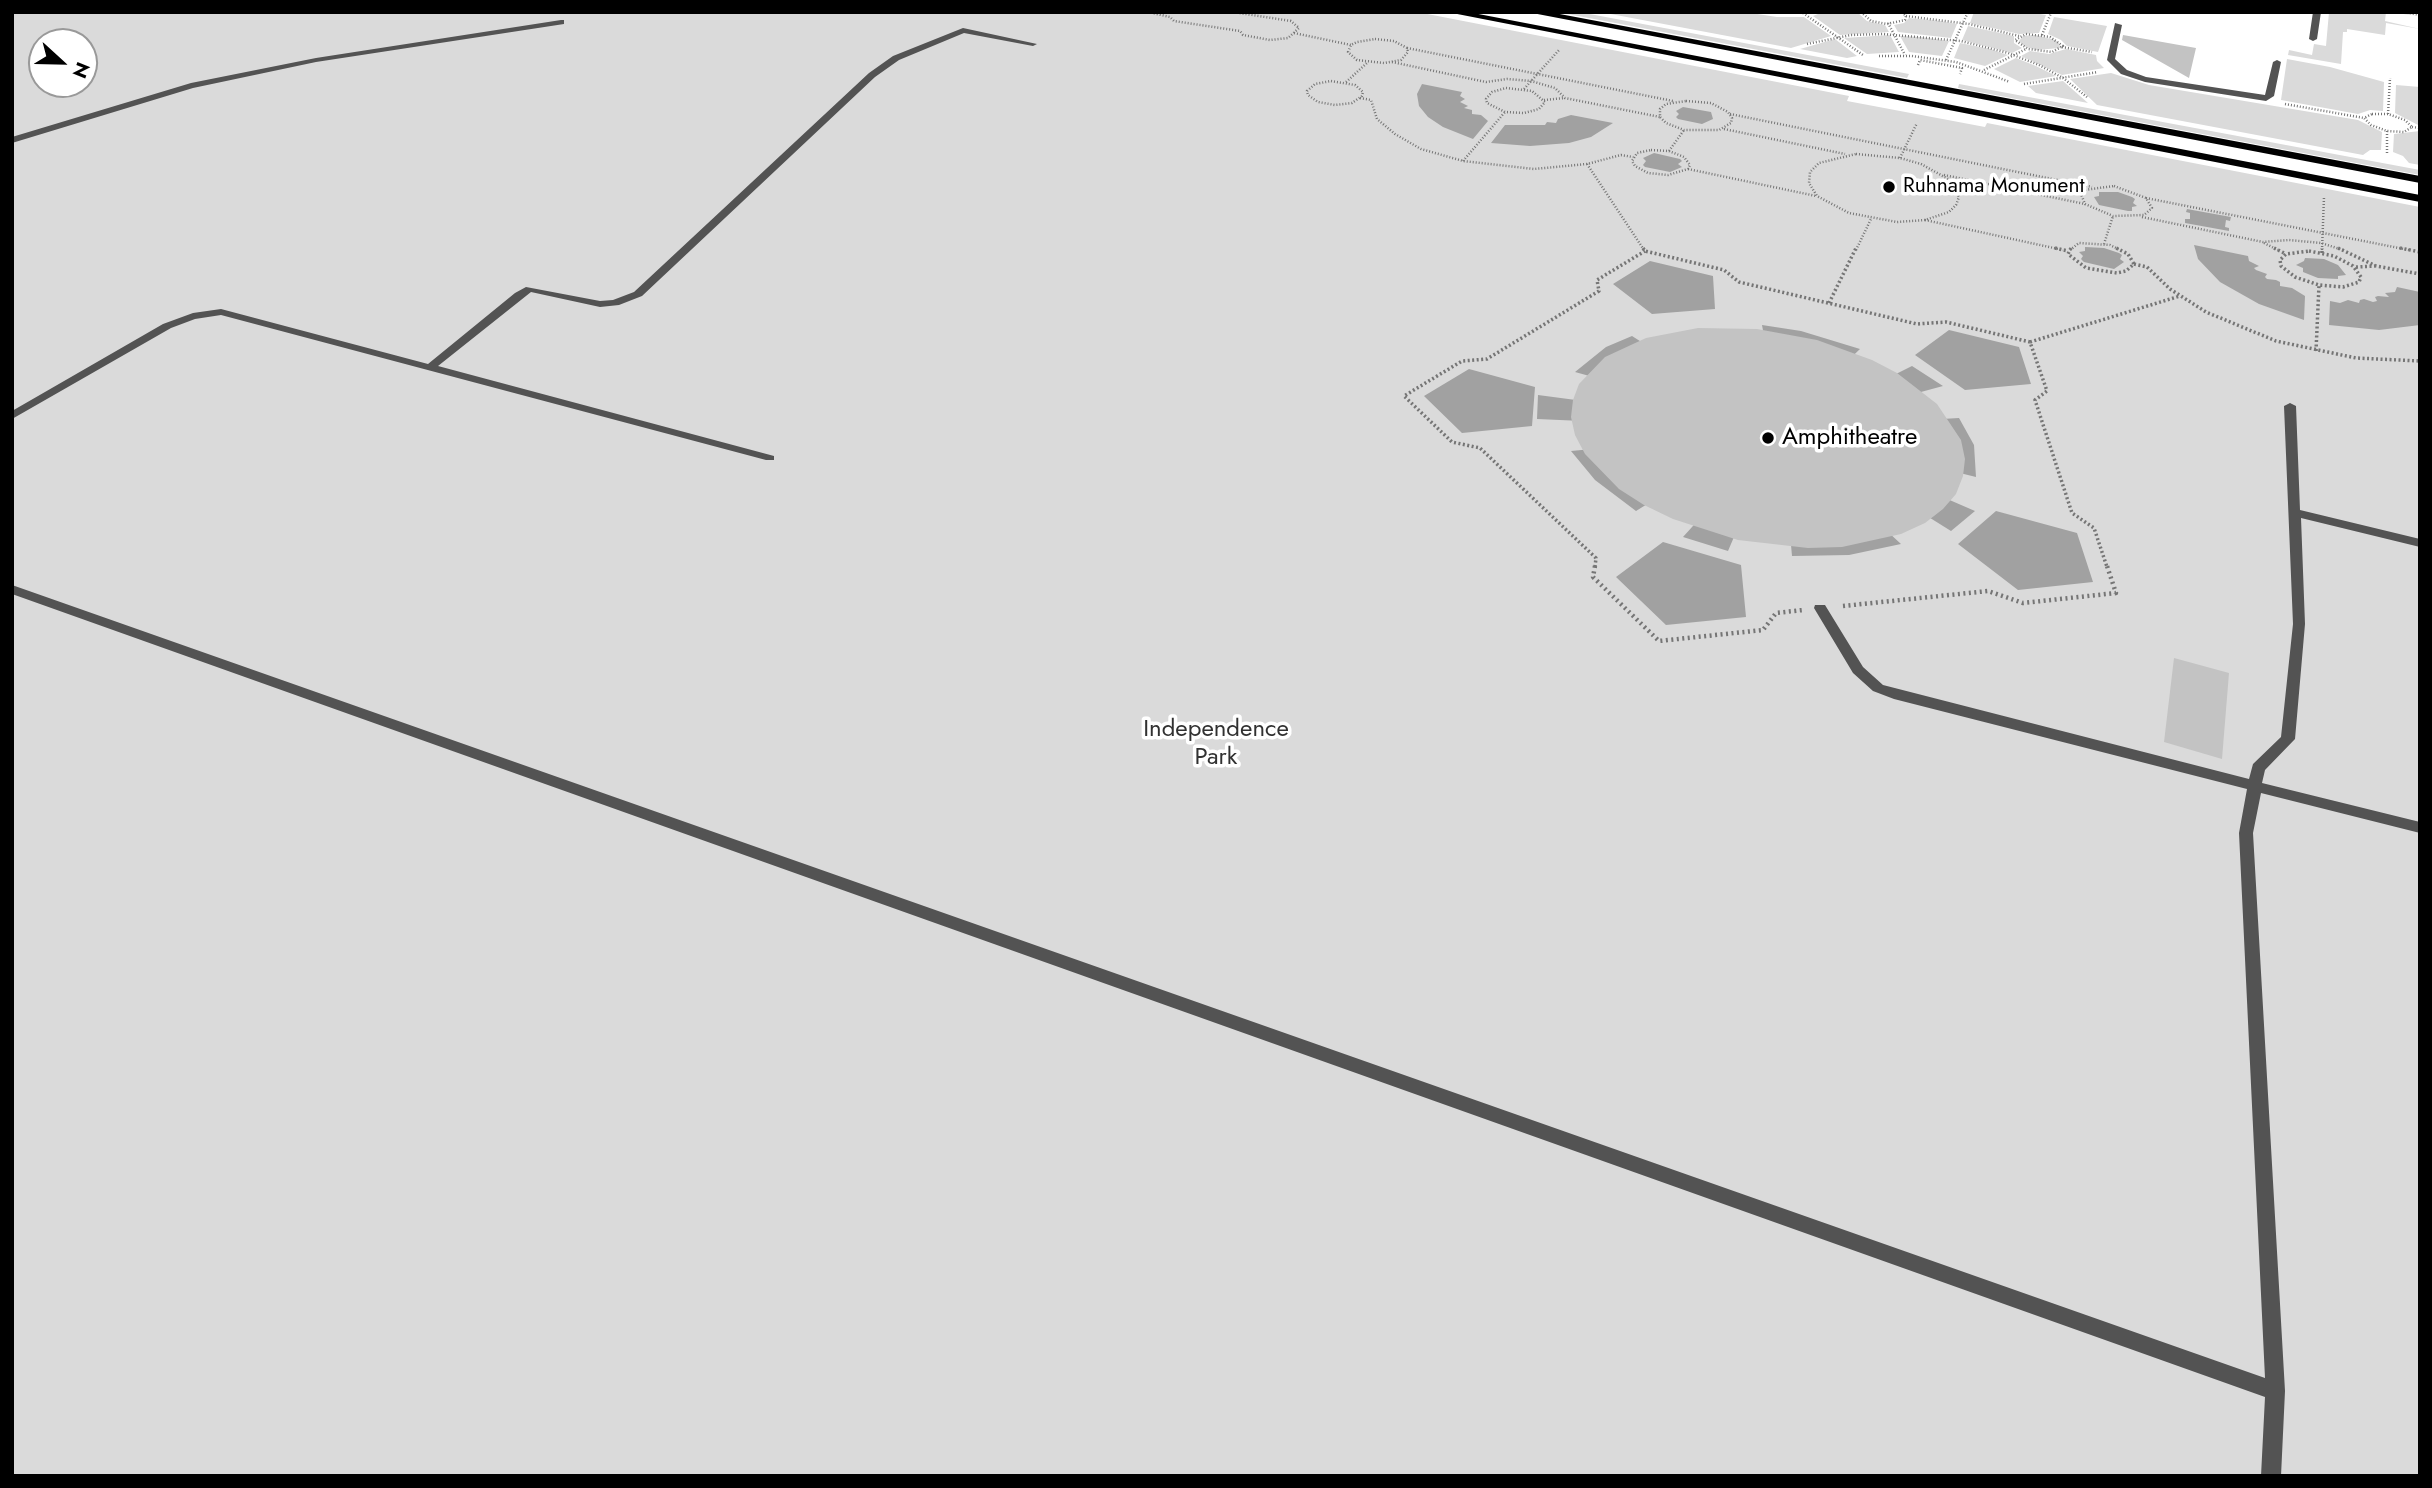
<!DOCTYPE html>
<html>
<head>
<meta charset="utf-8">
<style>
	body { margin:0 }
	#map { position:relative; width:2432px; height:1488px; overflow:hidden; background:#fff; font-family:Jost,sans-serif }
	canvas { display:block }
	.frame { position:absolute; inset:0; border:14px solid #000; pointer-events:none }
	.north { position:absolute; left:28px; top:28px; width:70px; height:70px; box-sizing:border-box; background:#fff; border:2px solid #999; border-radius:50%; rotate:112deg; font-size:19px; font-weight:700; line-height:28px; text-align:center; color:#000 }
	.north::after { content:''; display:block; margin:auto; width:24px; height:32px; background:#000; clip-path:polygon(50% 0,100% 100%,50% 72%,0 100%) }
</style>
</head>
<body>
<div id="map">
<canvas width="2432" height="1488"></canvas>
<div class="frame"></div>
<div class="north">N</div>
</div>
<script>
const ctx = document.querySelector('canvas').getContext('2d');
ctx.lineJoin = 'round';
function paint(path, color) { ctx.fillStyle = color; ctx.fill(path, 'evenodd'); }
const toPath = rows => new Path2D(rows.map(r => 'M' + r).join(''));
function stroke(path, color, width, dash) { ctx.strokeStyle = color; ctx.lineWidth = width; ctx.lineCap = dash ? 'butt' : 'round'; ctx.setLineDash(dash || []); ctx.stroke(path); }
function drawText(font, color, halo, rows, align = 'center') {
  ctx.font = font + ' Jost,sans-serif'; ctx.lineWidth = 7; ctx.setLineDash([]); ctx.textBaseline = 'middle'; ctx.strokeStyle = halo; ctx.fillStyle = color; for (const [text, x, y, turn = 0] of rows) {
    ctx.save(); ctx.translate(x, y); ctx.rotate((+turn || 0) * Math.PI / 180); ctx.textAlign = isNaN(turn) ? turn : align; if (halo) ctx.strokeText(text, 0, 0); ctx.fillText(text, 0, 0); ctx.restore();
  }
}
const green = toPath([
	[12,12,1417,12,1849,96,1847,101,1985,127,1987,123,2420,207,2420,1476,12,1476],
	[42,42,84,42,84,84,42,84],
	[1557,12,1579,12,1909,74,1907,78],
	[1600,12,1744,12,1777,17,1804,17,1831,36,1791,48],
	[1823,12,1857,12,1867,21,1885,25,1889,32,1840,35,1813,16],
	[1974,12,2028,12,2046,15,2039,33,2019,34,1970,23],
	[2329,12,2396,12,2420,16,2386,12,2385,21,2420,29,2386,23,2385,35,2347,29,2347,32,2343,32,2341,64,2288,55,2289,50,2312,55,2314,44,2326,46],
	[2054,17,2107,26,2098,52,2067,46,2061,40,2048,34],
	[1909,18,1940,21,1957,24,1951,38,1898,32,1894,25,1904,23],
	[1968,26,2014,36,2014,43,2022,48,2012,53,1962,40],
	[1890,35,1899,52,1867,54,1844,38],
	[2035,35,2055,40,2059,43,2060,48,2036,50,2024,46,2019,41,2023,36],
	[1900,36,1920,37,1949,41,1942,56,1909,52],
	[1835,39,1857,56,1847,58,1800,49],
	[1960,43,1990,49,2008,55,1985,66,1954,58],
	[2066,49,2096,55,2097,61,2104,68,2062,75,2021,56,2030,51,2049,54],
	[2016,58,2036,66,2056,76,2020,82,1994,69],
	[2287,59,2330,67,2384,82,2383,111,2370,110,2358,114,2281,100],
	[2111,73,2149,85,2358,120,2382,132,2381,150,2370,150,2363,155,2097,105,2070,79],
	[2063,81,2088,103,2036,93,2028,86],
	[1959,84,2420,170,2420,175,1958,88],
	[2396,85,2420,87,2420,126,2395,113],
	[2420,131,2420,165,2409,163,2403,156,2393,152,2394,134]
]);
const water = toPath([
	[1422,84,1462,92,1460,96,1465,99,1460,102,1468,106,1464,108,1472,110,1472,114,1481,115,1488,121,1473,139,1443,127,1428,117,1419,106,1417,94],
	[1683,107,1711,112,1713,119,1702,124,1678,119,1676,117,1679,114,1676,111],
	[1571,115,1613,123,1591,137,1569,143,1530,146,1491,143,1505,125,1545,125,1547,122,1556,123,1558,119],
	[1654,153,1680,159,1682,161,1678,164,1682,167,1670,172,1645,167,1643,165,1646,161,1643,158],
	[2099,192,2118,192,2132,197,2135,199,2133,203,2137,206,2132,207,2132,211,2128,211,2099,205,2094,197,2099,196],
	[2187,209,2231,217,2230,221,2226,220,2225,227,2229,228,2229,231,2185,223,2185,219,2190,219,2190,213,2186,212],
	[2194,245,2248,256,2249,261,2259,266,2254,268,2256,270,2267,274,2265,277,2267,279,2276,280,2280,282,2280,286,2292,288,2305,296,2304,320,2259,304,2220,282,2198,259],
	[2085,247,2104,248,2119,253,2122,255,2120,259,2124,262,2114,269,2084,262,2081,259,2083,256,2079,252,2085,251],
	[2305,258,2324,259,2338,265,2346,275,2338,276,2338,279,2318,278,2303,272,2303,268,2296,265,2304,261],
	[1650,261,1713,276,1715,309,1652,314,1613,284],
	[2397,287,2420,292,2420,325,2379,330,2329,325,2330,301,2340,303,2348,300,2359,303,2360,300,2364,299,2373,302,2377,301,2375,297,2378,296,2389,297,2385,293,2395,292],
	[1762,325,1801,331,1860,349,1829,379,1769,363],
	[1949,330,2019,347,2031,384,1965,390,1915,355],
	[1632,336,1687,371,1651,393,1575,372,1606,347],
	[1912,366,1943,386,1884,402,1866,389],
	[1469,369,1535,387,1532,426,1462,433,1424,396],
	[1538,395,1629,407,1628,423,1537,419],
	[1959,418,1974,445,1976,477,1899,458,1890,422],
	[1655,443,1694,475,1636,511,1595,480,1571,451],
	[1901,479,1975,511,1951,531,1887,491],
	[1720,496,1748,504,1728,551,1683,537],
	[1849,496,1901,544,1849,555,1792,556,1787,500],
	[1996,511,2077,533,2093,582,2018,590,1958,544],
	[1663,542,1741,565,1746,617,1666,625,1616,577]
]);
const building = toPath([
	[2123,35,2196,48,2189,78,2122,40],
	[1698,328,1757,329,1817,340,1872,360,1897,373,1937,404,1961,440,1965,459,1963,476,1956,494,1943,509,1925,523,1901,534,1842,547,1808,548,1738,540,1673,519,1644,505,1619,489,1585,454,1575,435,1571,417,1573,400,1579,384,1605,357,1646,338],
	[2174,658,2229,673,2222,759,2164,742]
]);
const pathFar2 = toPath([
	[1148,12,1170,17,1174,21,1240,31,1243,35,1270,40,1288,38,1299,28,1291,21,1233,12],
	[1861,12,1871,21,1887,24,1905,20,1906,16,1902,12],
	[2404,12,2420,15],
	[1803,13,1863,55],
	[1906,16,1969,24,2019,36],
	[1888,23,1905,55],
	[1294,33,1351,45],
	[2026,34,2050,37,2063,46,2052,52,2028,49,2015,40,2026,34],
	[2042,35,2051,13],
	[1375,39,1394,41,1407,48,1408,52,1401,60,1384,63,1357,60,1348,52,1351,45,1357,42,1375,39],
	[1807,44,1851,35,1883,34,1961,41,2008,53,2039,65,2063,78,2087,97],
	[2062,47,2092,52],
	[1407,48,1673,101],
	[1879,56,1912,56,1956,62,2010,82],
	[1946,60,1968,12],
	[1392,62,1486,82,1507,79,1531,81,1555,88,1565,98,1660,117],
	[1918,65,1920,60,1962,68,1960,74],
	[1984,70,2026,49],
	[1331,81,1355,85,1363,92,1362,96,1352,103,1335,105,1318,102,1308,95,1307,91,1315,84,1331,81],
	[1346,82,1367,63],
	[2024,84,2098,72],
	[1506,88,1532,91,1545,102,1539,109,1524,113,1505,112,1487,103,1486,99,1492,92,1506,88],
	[1524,89,1559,50],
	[1360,98,1371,100,1377,119,1395,134,1421,149,1463,161,1534,169,1587,164,1621,155,1633,157],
	[1544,100,1565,98],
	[1686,101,1711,103,1728,112,1732,118,1731,123,1719,130,1684,130,1666,123,1660,117,1660,109,1666,104,1686,101],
	[2285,104,2364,118],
	[1730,114,2092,187],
	[2372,114,2388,114,2405,120,2412,127,2404,132,2387,131,2371,125,2364,118,2372,114],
	[2388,114,2390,78],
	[2412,127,2420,128],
	[1724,129,1845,154],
	[2387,131,2387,154],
	[1651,150,1669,151,1684,157,1690,165,1688,169,1668,175,1648,173,1635,166,1632,161,1637,153,1651,150],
	[1669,151,1684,130],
	[1856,154,1900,158,1921,164,1950,180,1959,197,1956,205,1949,212,1925,220,1897,222,1849,213,1817,196,1809,183,1810,172,1819,163,1856,154],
	[1900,158,1917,123],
	[1463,161,1505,112],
	[1587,164,1644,250],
	[1688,169,1816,196],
	[1944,175,2085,204],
	[2114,186,2146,198,2152,208,2144,215,2113,216,2085,204,2081,194,2084,190,2114,186],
	[2146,198,2409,250],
	[2142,217,2263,242,2289,240,2321,243,2343,250],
	[1925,220,2063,250],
	[2264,243,2278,250],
	[2104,244,2113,216],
	[1856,250,1871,219],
	[2070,250,2079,243,2110,245,2120,250],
	[2322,250,2324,197]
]);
const pathFar1 = toPath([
	[1643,248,1645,251,1724,270,1739,282,1917,324,1946,322,2030,342,2047,391,2035,400,2072,513,2094,528,2107,567],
	[2055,248,2068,251],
	[2071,248,2068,254,2086,268,2117,273,2126,271,2134,264,2128,254,2116,248],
	[2274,248,2286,254],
	[2338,248,2376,266,2420,274],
	[2400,248,2420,252],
	[2309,251,2334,256,2353,266,2361,277,2359,282,2343,287,2319,285,2295,277,2281,266,2280,260,2286,254,2309,251],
	[2322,253,2322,248],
	[2134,264,2147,267,2170,289,2206,312,2276,341,2356,358,2420,361],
	[2356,267,2375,266],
	[1829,303,1856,248],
	[2030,342,2180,296],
	[2316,351,2319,285],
	[1595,567,1596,558,1480,448,1452,442,1404,396,1462,361,1487,359,1599,291,1597,280,1645,251]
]);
const path = toPath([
	[1595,566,1593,577,1659,641,1763,630,1776,613,1803,610],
	[1843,606,1988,591,2023,603,2116,593,2107,566]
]);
const service = toPath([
	[2313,12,2321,12,2317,39,2313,41,2309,39,2313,12],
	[561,20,564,20,564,24,316,62,193,88,12,143,12,137,191,83,316,58,561,20],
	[2115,23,2122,25,2115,59,2127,70,2146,77,2265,95,2273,62,2277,60,2281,62,2274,96,2266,101,2145,82,2121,74,2107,60,2115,23],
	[963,28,1037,44,1033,46,964,33,899,60,875,77,642,296,619,305,600,307,531,292,438,366,774,456,774,460,766,460,221,315,195,319,171,328,12,419,12,411,163,324,193,313,221,309,428,364,515,293,526,287,600,301,613,300,634,292,869,73,893,56,963,28],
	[2290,403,2296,406,2300,510,2420,539,2420,547,2301,518,2305,624,2295,739,2265,770,2262,783,2420,822,2420,833,2261,793,2253,833,2285,1391,2281,1476,2261,1476,2265,1397,12,594,12,585,2265,1378,2239,833,2247,789,1894,699,1873,691,1853,673,1814,608,1815,605,1825,605,1863,667,1883,685,2249,779,2253,764,2281,737,2293,624,2284,406,2290,403]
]);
const primary = toPath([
	[1447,12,1468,12,2420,195,2420,202,1447,12],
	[1527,12,1549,12,2420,176,2420,183,1527,12]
]);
const markers = [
	[1889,187,7,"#000"],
	[1768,438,7,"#000"]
];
const farPoinames = [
	["Ruhnama Monument",1903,187]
];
const poiNames = [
	["Amphitheatre",1782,438]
];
const parkNames = [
	["Independence",1216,730],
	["Park",1216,758]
];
paint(green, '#dadada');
paint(water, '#a1a1a1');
paint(building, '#c3c3c3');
stroke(pathFar2, '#757575', 2.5, [1, 2]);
stroke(pathFar1, '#757575', 3.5, [2, 2.5]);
stroke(path, '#757575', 4.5, [2, 3.5]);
paint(service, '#535353');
paint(primary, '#000');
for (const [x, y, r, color] of markers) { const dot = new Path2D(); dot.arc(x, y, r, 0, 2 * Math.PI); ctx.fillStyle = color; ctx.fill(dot); stroke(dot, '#fff', 2.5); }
drawText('21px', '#000', '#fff', farPoinames, 'left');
drawText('24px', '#000', '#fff', poiNames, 'left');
drawText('24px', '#313131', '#fff', parkNames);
</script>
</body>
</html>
